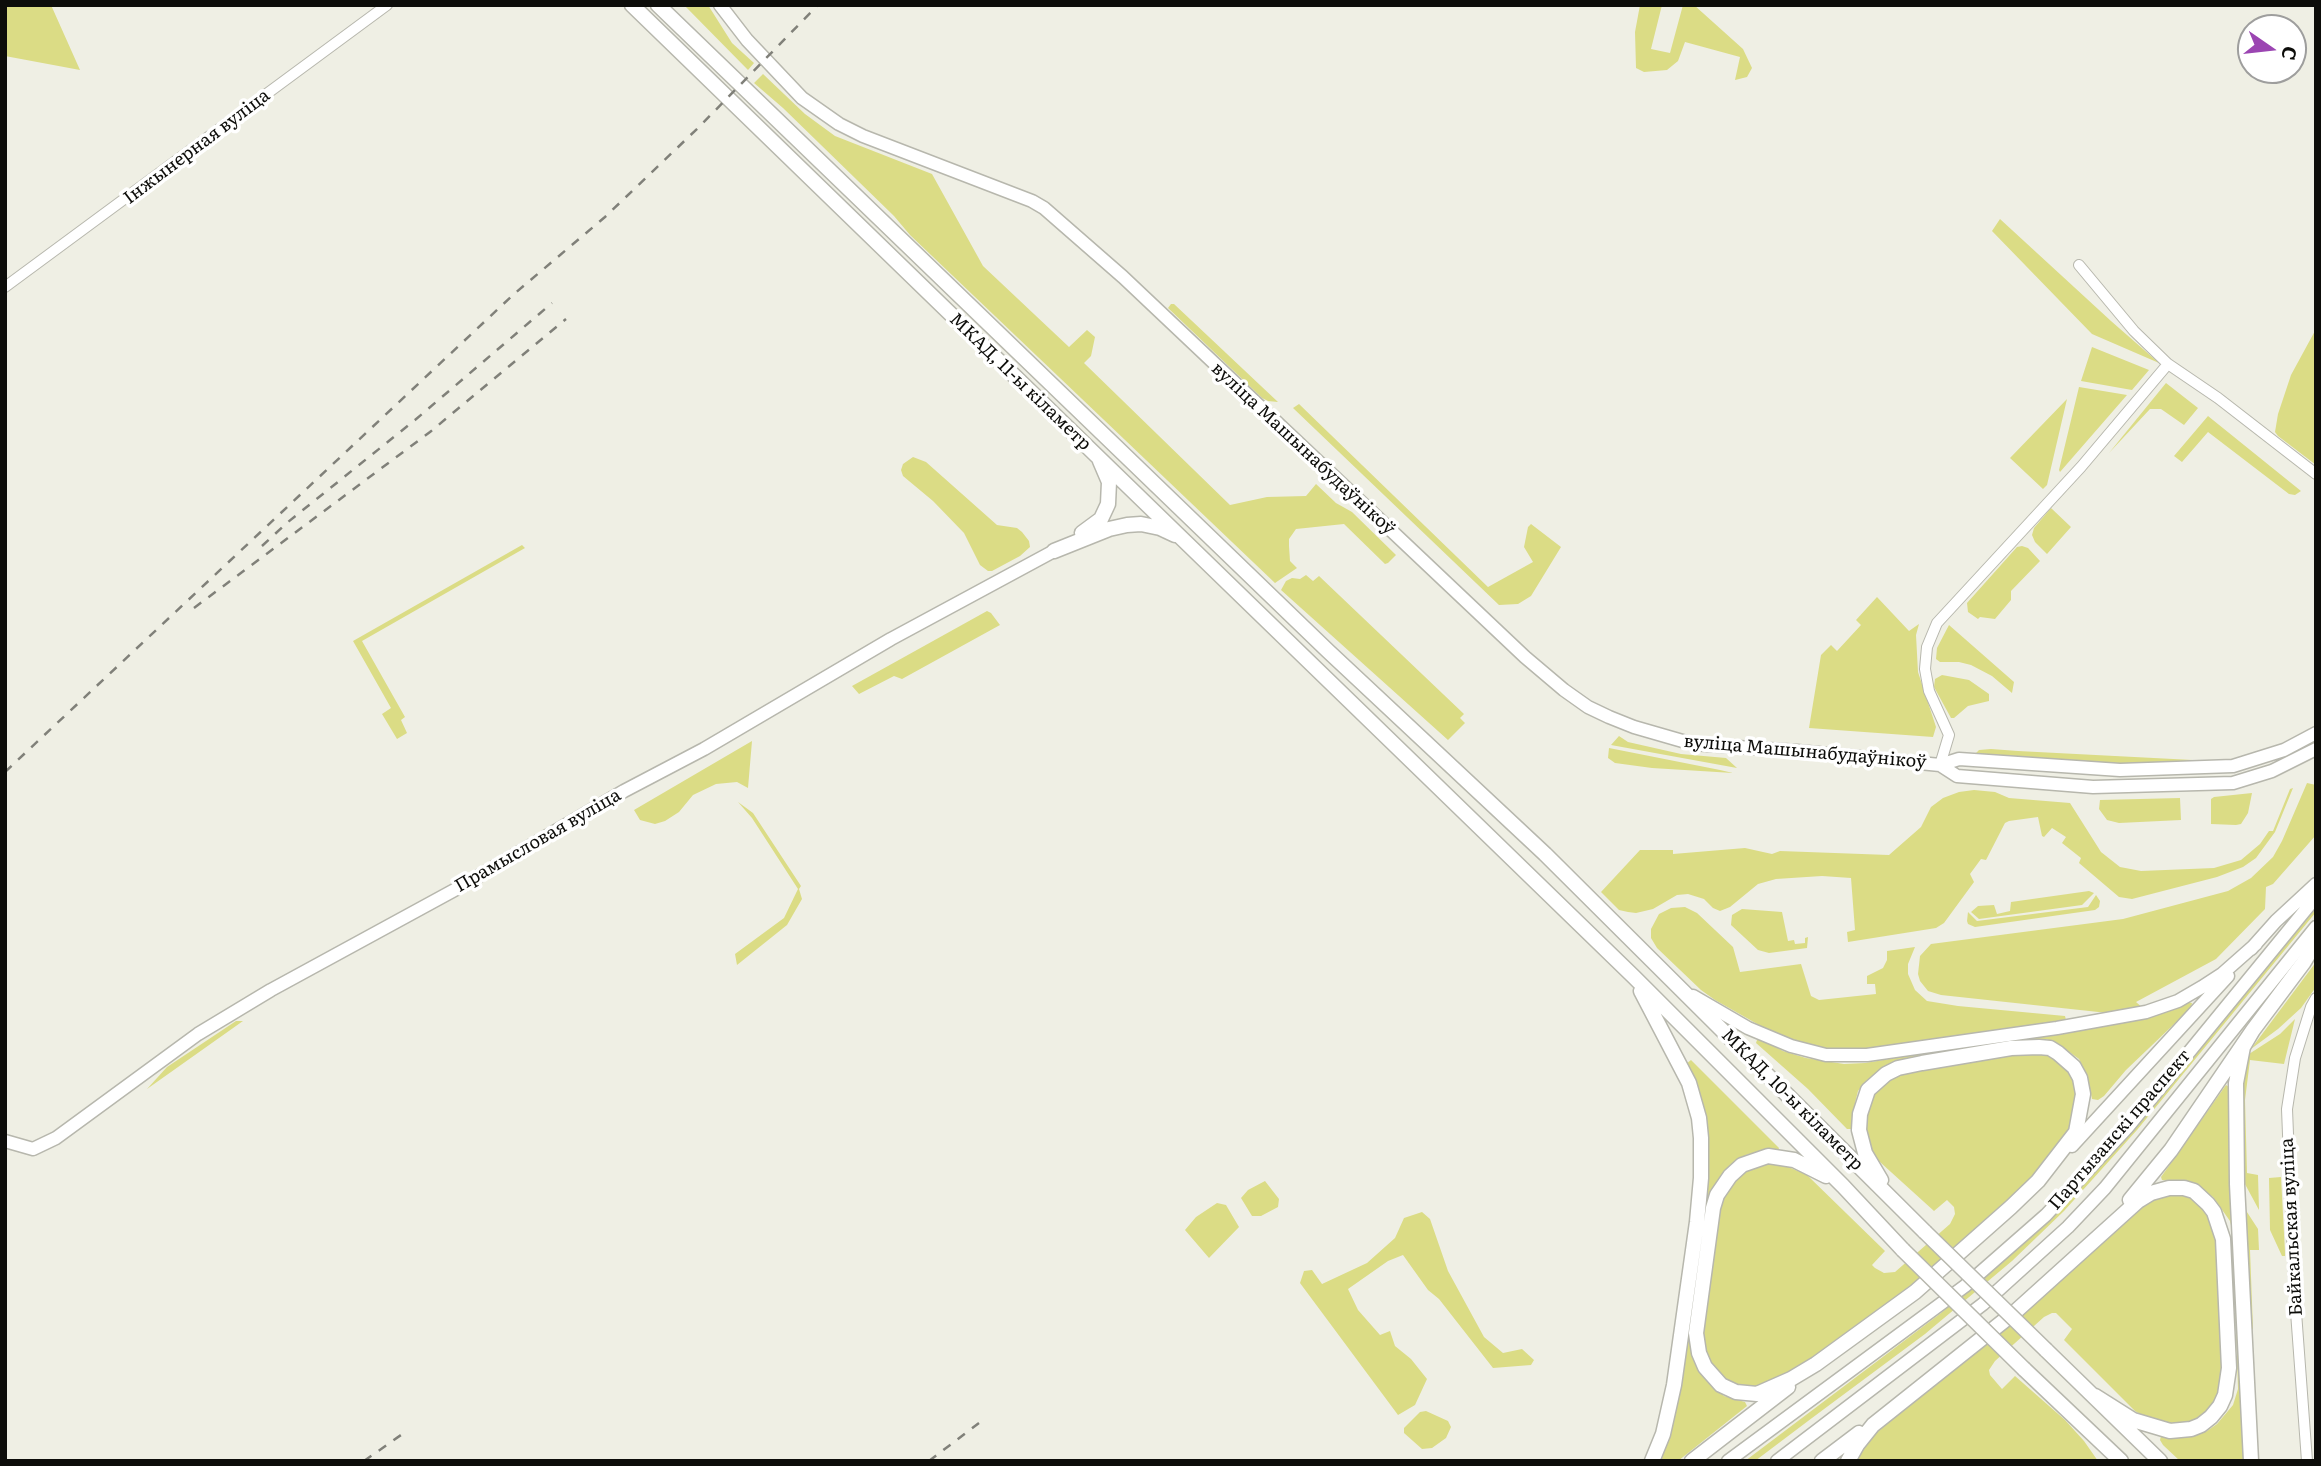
<!DOCTYPE html>
<html>
<head>
<meta charset="utf-8">
<style>
	body { margin:0 }
	#map { position:relative; width:2321px; height:1466px; overflow:hidden; background:#efefe4; font-family:Literata,serif }
	canvas { display:block }
	.frame { position:absolute; inset:0; border:7px solid #0d0d0a; pointer-events:none }
	.north { position:absolute; left:2237px; top:14px; width:70px; height:70px; box-sizing:border-box; background:#fff; border:2px solid #9e9e9d; border-radius:50%; rotate:104deg; font-size:19px; font-weight:700; line-height:28px; text-align:center; color:#0d0d0a }
	.north::after { content:''; display:block; margin:auto; width:24px; height:32px; background:#9b45b2; clip-path:polygon(50% 0,100% 100%,50% 72%,0 100%) }
</style>
</head>
<body>
<div id="map">
<canvas width="2321" height="1466"></canvas>
<div class="frame"></div>
<div class="north">С</div>
</div>
<script>
const ctx = document.querySelector('canvas').getContext('2d');
ctx.lineJoin = 'round';
function paint(path, color) { ctx.fillStyle = color; ctx.fill(path, 'evenodd'); }
const toPath = rows => new Path2D(rows.map(r => 'M' + r).join(''));
function stroke(path, color, width, dash) { ctx.strokeStyle = color; ctx.lineWidth = width; ctx.lineCap = dash ? 'butt' : 'round'; ctx.setLineDash(dash || []); ctx.stroke(path); }
function drawText(font, color, halo, rows, align = 'center') {
  ctx.font = font + ' Literata,serif'; ctx.lineWidth = 7; ctx.setLineDash([]); ctx.textBaseline = 'middle'; ctx.strokeStyle = halo; ctx.fillStyle = color; for (const [text, x, y, turn = 0] of rows) {
    ctx.save(); ctx.translate(x, y); ctx.rotate((+turn || 0) * Math.PI / 180); ctx.textAlign = isNaN(turn) ? turn : align; if (halo) ctx.strokeText(text, 0, 0); ctx.fillText(text, 0, 0); ctx.restore();
  }
}
const green = toPath([
	[5,5,51,5,80,70,5,56],
	[684,5,708,5,732,43,754,63,748,70],
	[1640,5,1662,5,1651,49,1670,53,1683,5,1694,5,1743,49,1752,68,1747,77,1735,80,1740,57,1685,42,1678,61,1667,70,1644,72,1636,68,1635,32],
	[763,74,805,114,835,136,932,174,983,266,1069,347,1087,330,1095,337,1091,356,1084,363,1230,505,1267,497,1306,496,1316,484,1336,503,1352,512,1396,555,1388,563,1385,564,1344,524,1296,529,1289,539,1289,546,1290,561,1297,568,1275,583,910,235,894,216,783,108,754,83],
	[2000,219,2111,321,2159,363,2092,334,1992,231],
	[1171,304,1174,304,1278,402,1268,401,1262,398,1168,308],
	[2316,329,2316,465,2278,436,2275,432,2278,414,2291,375],
	[2092,347,2149,370,2132,390,2081,381],
	[2166,383,2198,408,2184,425,2161,409,2150,409,2109,453],
	[2079,387,2127,395,2060,472,2059,470],
	[2067,399,2047,485,2043,489,2010,458],
	[1299,404,1488,587,1533,562,1524,547,1528,527,1531,524,1561,547,1531,596,1518,604,1499,605,1293,408],
	[2208,416,2301,491,2295,495,2289,494,2208,432,2182,462,2174,456],
	[913,457,926,462,997,525,1017,528,1022,532,1029,541,1030,547,1020,556,992,571,988,571,980,565,964,533,933,501,903,476,901,470,903,464],
	[2051,508,2071,527,2047,554,2035,542,2032,535,2034,528],
	[522,545,525,548,362,641,405,717,401,720,407,733,397,739,382,714,391,708,353,641],
	[2022,546,2028,548,2040,561,2011,591,2011,600,1995,619,1980,617,1978,619,1968,612,1967,603,2017,547],
	[1306,575,1313,581,1319,576,1464,714,1460,718,1465,723,1448,740,1281,590,1286,581,1292,578,1300,579],
	[1877,597,1909,631,1919,624,1916,635,1918,672,1936,727,1933,737,1809,728,1821,655,1831,645,1837,651,1861,625,1856,620],
	[987,611,991,613,1000,625,902,679,894,676,859,694,852,686],
	[1949,625,2014,682,2012,693,1992,676,1971,665,1959,662,1940,662,1936,659,1937,648],
	[1942,675,1969,680,1989,694,1989,701,1968,706,1954,718,1951,718,1934,687,1935,679],
	[1619,736,1628,742,1681,754,1726,758,1737,768,1611,745],
	[752,741,748,788,737,782,716,784,693,795,679,812,665,821,655,824,640,820,634,810],
	[1609,748,1720,770,1733,773,1652,768,1615,763,1608,758],
	[1991,749,2018,751,2212,761,2117,765,1974,755,1979,750],
	[2307,783,2316,785,2316,835,2273,884,2266,887,2265,909,2216,959,2136,1002,2144,1009,2117,1014,1941,995,1928,991,1920,981,1918,974,1920,956,1931,944,2123,919,2228,891,2251,878,2273,857,2282,841],
	[2293,788,2275,832,2256,858,2243,867,2217,877,2132,899,2119,897,2079,863,2081,858,2062,843,2066,837,2052,828,2044,837,2042,836,2038,817,2009,821,2005,823,1986,860,1981,859,1970,874,1974,882,1944,923,1936,928,1848,942,1847,932,1855,930,1851,878,1822,876,1776,879,1758,884,1730,907,1720,911,1713,908,1704,899,1688,894,1677,895,1653,909,1636,913,1628,912,1619,910,1601,892,1640,850,1673,850,1673,854,1745,848,1772,854,1780,851,1889,855,1921,827,1931,807,1943,798,1959,792,1974,790,1995,792,2009,798,2070,803,2101,852,2120,867,2141,871,2214,868,2241,860,2260,844,2269,831,2273,831,2290,789],
	[2252,793,2248,813,2241,824,2236,825,2211,824,2211,799,2214,797],
	[2180,798,2181,820,2119,823,2107,820,2099,809,2100,800],
	[738,802,753,813,801,886,799,889,802,899,787,925,737,965,735,954,784,918,798,889,752,818],
	[2089,891,2094,893,2082,905,1979,919,1971,912,1978,906,1994,905,1997,914,2010,911,2011,902],
	[2096,895,2100,901,2099,907,2095,910,1975,927,1968,924,1967,921,1968,912,1977,921,2088,907],
	[1685,907,1697,913,1733,947,1740,972,1801,964,1811,996,1819,1000,1876,994,1875,984,1867,984,1867,976,1883,968,1887,960,1887,951,1915,947,1908,964,1908,974,1915,990,1927,1001,1958,1006,2065,1016,2066,1020,1894,1049,1818,1049,1773,1033,1715,1000,1701,990,1657,948,1651,938,1651,929,1659,914,1671,908],
	[2316,908,2316,912,2137,1130,2064,1211,2012,1261,1925,1334,1812,1418,1755,1461,1745,1461,1941,1313,1998,1265,2263,971],
	[1742,909,1782,912,1788,941,1794,940,1795,944,1805,943,1805,938,1808,937,1807,948,1769,953,1758,950,1731,925,1732,915],
	[2316,962,2316,987,2301,1008,2278,1029,2251,1049],
	[2187,1002,2192,1003,2191,1008,2126,1070,2104,1096,2098,1100,2092,1099,2087,1075,2079,1059,2057,1043,2046,1039,2033,1040,1967,1050,1875,1074,1866,1081,1858,1091,1855,1103,1852,1129,1847,1129,1808,1089,1756,1043,1757,1040,1761,1039,1783,1051,1806,1058,1844,1064,1865,1063,2034,1035],
	[2295,1019,2284,1064,2250,1060,2245,1100,2247,1173,2258,1175,2259,1210,2239,1173,2240,1097,2243,1097,2243,1081,2249,1054,2280,1034],
	[236,1021,243,1021,147,1089,167,1067],
	[2026,1051,2045,1051,2067,1066,2078,1092,2074,1125,2044,1166,1916,1285,1789,1377,1762,1389,1732,1386,1708,1362,1703,1345,1702,1318,1722,1196,1734,1178,1755,1164,1777,1162,1807,1175,1885,1251,1872,1265,1875,1268,1884,1273,1895,1272,1950,1224,1955,1214,1954,1207,1947,1200,1934,1211,1870,1153,1865,1135,1866,1115,1874,1092,1883,1083,1903,1072],
	[1691,1060,1779,1148,1778,1151,1748,1154,1730,1165,1711,1190,1705,1209,1691,1324,1691,1349,1695,1363,1708,1381,1724,1396,1745,1402,1747,1406,1678,1461,1659,1461,1671,1432,1682,1385,1704,1201,1686,1064],
	[2226,1085,2229,1087,2248,1461,2180,1461,2163,1445,2160,1440,2161,1436,2187,1437,2207,1431,2217,1424,2233,1405,2238,1389,2233,1233,2230,1221,2213,1197,2196,1185,2162,1180,2161,1177],
	[2281,1177,2285,1252,2285,1256,2282,1256,2270,1230,2269,1178],
	[1265,1181,1279,1199,1278,1207,1261,1216,1252,1216,1241,1198,1248,1190],
	[2168,1193,2180,1194,2198,1201,2208,1210,2219,1243,2223,1390,2205,1418,2176,1427,2145,1417,2135,1411,2064,1340,2072,1329,2056,1313,2052,1313,2044,1317,1995,1361,1989,1370,1990,1375,2002,1389,2015,1376,2065,1420,2084,1441,2098,1461,1856,1461,1861,1449,1873,1434,1887,1422,2022,1315,2063,1279,2110,1232,2154,1197],
	[1217,1203,1226,1205,1239,1227,1209,1258,1185,1230,1196,1217],
	[2245,1209,2258,1229,2259,1250,2250,1250,2253,1329,2247,1332],
	[1422,1212,1430,1219,1448,1271,1484,1337,1503,1353,1522,1349,1534,1360,1531,1365,1493,1368,1439,1299,1428,1290,1403,1255,1388,1261,1348,1289,1358,1310,1380,1335,1390,1331,1395,1346,1411,1359,1427,1379,1415,1405,1398,1415,1300,1283,1304,1271,1312,1270,1322,1284,1367,1263,1395,1238,1404,1218],
	[1426,1411,1448,1421,1451,1427,1446,1438,1432,1448,1422,1449,1404,1433,1404,1428,1420,1412]
]);
const minor = toPath([
	[2079,265,2134,331,2168,364,2218,398,2316,474],
	[5,287,387,5],
	[1940,765,1949,735,1929,691,1925,669,1927,647,1937,623,2081,467,2168,364],
	[2307,1461,2294,1285,2287,1109,2295,1058,2311,1007,2316,998]
]);
const major = toPath([
	[720,5,747,40,802,98,839,124,863,136,1032,201,1044,208,1123,277,1525,657,1564,690,1588,707,1609,717,1634,727,1693,744,1797,751,1940,765,1959,759,2120,770,2233,766,2284,750,2316,733],
	[1940,765,1957,776,2093,787,2233,783,2272,771,2316,749],
	[2251,949,2276,921,2316,884],
	[1693,996,1748,1028,1791,1046,1826,1055,1867,1055,2057,1028,2146,1012,2178,1001,2202,987,2222,974,2256,944],
	[5,1141,33,1149,56,1138,198,1034,271,990,460,887,624,791,704,749,891,639,1054,551],
	[2072,1146,2228,976],
	[1728,1461,1965,1286,2046,1215,2127,1128,2316,897],
	[1777,1461,1983,1304,2068,1227,2105,1188,2316,927]
]);
const highway = toPath([
	[632,5,1634,977,1843,1186,1903,1250],
	[658,5,1328,651,1545,854,1925,1232],
	[1082,533,1101,519,1108,504,1109,482,1100,461],
	[1054,551,1109,529,1127,525,1141,524,1160,528,1175,535],
	[1641,991,1689,1083,1699,1118,1701,1138,1701,1178,1697,1222,1674,1385,1663,1434,1652,1461],
	[1826,1176,1794,1160,1768,1156,1742,1165,1730,1176,1717,1195,1713,1208,1696,1333,1699,1353,1705,1367,1721,1385,1736,1392,1757,1394,1791,1379,1816,1364,1915,1292,2011,1207,2038,1181,2076,1132,2083,1094,2080,1078,2074,1067,2058,1053,2050,1048,2039,1047,2011,1048,1922,1063,1898,1068,1886,1074,1868,1090,1860,1114,1859,1130,1865,1153,1881,1180],
	[2130,1200,2171,1150,2253,1030,2304,962,2316,942],
	[2046,1350,2160,1461],
	[2024,1369,2121,1461],
	[1692,1461,1788,1387],
	[1822,1461,1859,1433],
	[1848,1461,1857,1445,1873,1425,2015,1312,2138,1201,2151,1193,2169,1188,2184,1188,2194,1191,2208,1204,2214,1212,2223,1239,2229,1368,2225,1395,2220,1406,2211,1417,2201,1425,2191,1429,2170,1431,2133,1420,2095,1396],
	[2251,1461,2237,1184,2236,1083,2243,1047,2253,1030]
]);
const rail = toPath([
	[262,546,288,522,415,420,552,303],
	[194,608,430,432,566,319],
	[5,772,514,294,605,217,699,127,818,5],
	[364,1461,401,1435],
	[929,1461,979,1423]
]);
const highwayBridge = toPath([
	[1925,1232,2046,1350],
	[1903,1250,2024,1369]
]);
const streetNames = [
	["Інжынерная вуліца",197,147,-37],
	["МКАД, 11-ы кіламетр",1020,382,44],
	["вуліца Машынабудаўнікоў",1303,449,43],
	["вуліца Машынабудаўнікоў",1805,752,5],
	["Прамысловая вуліца",538,841,-30],
	["МКАД, 10-ы кіламетр",1792,1100,45],
	["Партызанскі праспект",2120,1130,-49],
	["Байкальская вуліца",2292,1227,-93]
];
paint(green, '#dbdc85');
stroke(minor, '#b7b7ad', 12);
stroke(major, '#b7b7ad', 15);
stroke(highway, '#b7b7ad', 17);
stroke(minor, '#fff', 10);
stroke(major, '#fff', 12);
stroke(highway, '#fff', 14);
stroke(rail, '#808079', 2.5, [9, 9]);
stroke(highwayBridge, '#b7b7ad', 17, []);
stroke(highwayBridge, '#fff', 14);
drawText('18px', '#0d0d0a', '#fff', streetNames);
</script>
</body>
</html>
